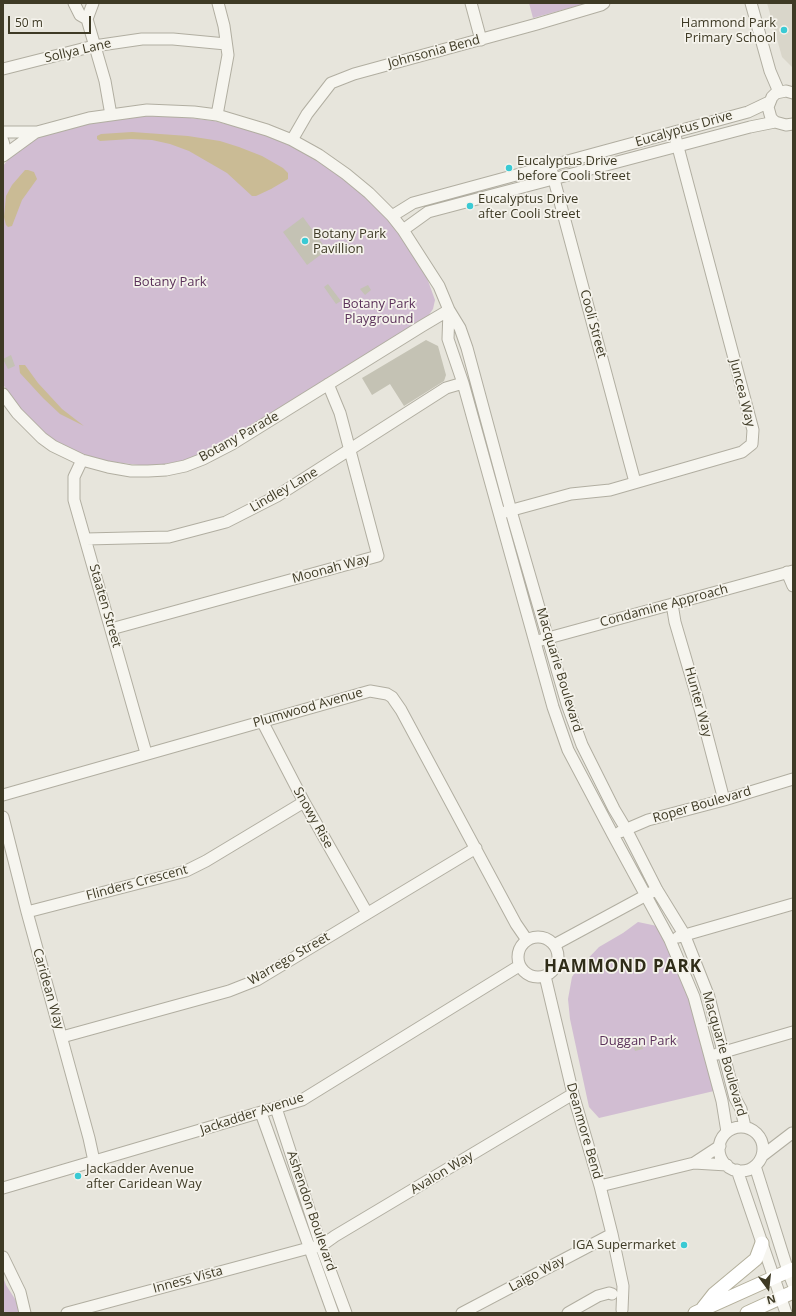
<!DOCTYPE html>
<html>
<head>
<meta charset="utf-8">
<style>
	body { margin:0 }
	#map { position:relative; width:796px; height:1316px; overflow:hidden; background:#e7e5dc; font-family:"Open Sans",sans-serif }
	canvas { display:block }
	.frame { position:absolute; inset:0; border:4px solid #3e3a25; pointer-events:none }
	.north { position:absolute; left:748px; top:1268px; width:40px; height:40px; -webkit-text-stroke:3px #f5f3ec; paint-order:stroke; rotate:165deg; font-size:11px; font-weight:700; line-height:16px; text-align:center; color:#3e3a25 }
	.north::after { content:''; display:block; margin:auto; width:14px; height:18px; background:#3e3a25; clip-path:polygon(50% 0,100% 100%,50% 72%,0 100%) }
	.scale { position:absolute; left:8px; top:16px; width:83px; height:18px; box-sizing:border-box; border:2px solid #3e3a25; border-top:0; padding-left:5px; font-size:12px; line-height:14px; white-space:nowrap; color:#3e3a25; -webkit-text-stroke:3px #f5f3ec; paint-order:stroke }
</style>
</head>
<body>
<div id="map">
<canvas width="796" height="1316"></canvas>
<div class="frame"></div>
<div class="north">N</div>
<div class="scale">50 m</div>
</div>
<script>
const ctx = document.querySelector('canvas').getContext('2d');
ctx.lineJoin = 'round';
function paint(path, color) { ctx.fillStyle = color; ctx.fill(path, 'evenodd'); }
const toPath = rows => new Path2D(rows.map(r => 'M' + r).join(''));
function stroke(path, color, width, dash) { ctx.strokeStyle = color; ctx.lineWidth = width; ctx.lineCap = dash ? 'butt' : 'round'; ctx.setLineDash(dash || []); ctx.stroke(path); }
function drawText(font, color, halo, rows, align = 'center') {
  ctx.font = font + ' "Open Sans",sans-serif'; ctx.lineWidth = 3.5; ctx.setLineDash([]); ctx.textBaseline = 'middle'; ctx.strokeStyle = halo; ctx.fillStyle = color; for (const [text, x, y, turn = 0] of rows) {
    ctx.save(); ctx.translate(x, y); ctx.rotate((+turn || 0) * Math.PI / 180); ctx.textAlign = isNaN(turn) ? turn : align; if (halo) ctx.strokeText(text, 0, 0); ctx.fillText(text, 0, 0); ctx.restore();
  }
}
const built = toPath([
	[767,3,793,3,793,68,782,57]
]);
const green = toPath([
	[529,3,587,3,533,18],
	[150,116,182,117,214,121,250,130,277,140,302,151,320,162,352,184,376,207,398,232,419,262,427,278,435,300,433,309,428,316,225,443,205,454,182,461,158,465,139,465,105,461,84,455,52,439,39,428,26,415,11,398,3,384,3,166,14,152,27,142,43,135,96,122,126,117],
	[638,922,657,926,681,974,690,998,714,1091,599,1118,589,1107,570,1019,568,999,572,977,576,971,599,947,623,933],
	[3,1277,6,1285,15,1299,21,1313,3,1313]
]);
const water = toPath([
	[132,132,188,136,220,141,239,147,262,156,283,168,288,173,288,179,271,189,256,196,252,196,227,173,189,151,170,144,152,140,131,139,100,141,97,139,97,136,101,134],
	[25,170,28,170,34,172,37,179,22,200,12,226,8,227,6,225,4,217,6,196,12,185],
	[19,365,25,365,38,383,62,409,84,426,60,414,43,398,20,373]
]);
const building = toPath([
	[303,217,327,250,307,265,283,232],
	[328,284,341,301,336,304,324,287],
	[368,285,371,290,365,295,360,289],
	[426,340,438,346,446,375,444,381,404,406,390,384,372,395,362,378],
	[11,355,15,366,8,369,3,359],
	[641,1043,643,1049,635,1051,633,1045]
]);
const minor = toPath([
	[74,3,80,15,87,19],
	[93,3,87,19,105,81,111,115],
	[471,3,481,40],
	[751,3,770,71,779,92],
	[3,69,94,46,142,39,173,39,226,44],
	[793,93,786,91,776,93,772,97,768,107,771,118,775,122,786,125,793,124],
	[217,115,228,55,224,26,218,3],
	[3,132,37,132,89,118,147,110,194,112,217,115,267,130,292,140,319,155,346,174,369,193,392,216,403,230,439,286,449,310,460,328,467,348,511,511,567,704,582,745,614,809,626,829,657,890,684,934,709,997,735,1098,741,1109,745,1127],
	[292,140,307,114,331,83,354,74,537,24,601,5,604,3],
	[3,141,4,145,3,154],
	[3,156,36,132],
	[552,172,635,482],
	[392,216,413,203,748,112,769,102],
	[403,230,428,212,750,127,775,122],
	[449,310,448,339,463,383,553,707,568,750,613,835,670,940,694,997,722,1101,727,1132],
	[3,394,17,413,42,438,53,446,82,460,108,467,131,471,148,471,166,470,185,466,203,459,232,444,422,326,449,310],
	[82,460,74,477,74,500,146,753],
	[505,512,571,494,610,490,742,452,752,444,753,430,674,132],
	[86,539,169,537,226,522,277,496,446,388,463,383],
	[787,572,793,586],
	[672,604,675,622,697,697,724,800],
	[111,629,378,556,340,413,328,384],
	[541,640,793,571],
	[262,721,304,802,367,913],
	[3,795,370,691,387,694,392,697,401,710,516,924,527,940],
	[3,817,27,912,89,1138,94,1161],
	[620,832,648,820,724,800,793,779],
	[27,912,186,871,206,861,304,802],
	'518 957a20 20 0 1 1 40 0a20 20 0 1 1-40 0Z',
	[678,937,793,904],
	[554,945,652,892],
	[545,976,573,1094,600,1186,612,1234,623,1286,622,1310],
	[62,1037,229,991,257,980,476,848],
	[717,1054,793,1032],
	[276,1108,321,1246,346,1313],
	[261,1113,333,1313],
	'719 1149a22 22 0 1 1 44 0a22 22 0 1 1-44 0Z',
	[762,1156,792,1133],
	[694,1163,720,1146],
	[755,1166,788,1271,793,1284],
	[737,1170,786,1313],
	[600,1186,694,1163,727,1165],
	[3,1188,302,1100,519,966],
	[3,1257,20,1292,25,1313],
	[67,1313,309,1248,321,1246,335,1236,573,1094],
	[462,1313,612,1234],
	[568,1313,598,1296,609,1293,612,1294]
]);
const major = toPath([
	[703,1308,714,1294,756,1259,762,1243],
	[695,1313,793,1269],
	[747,1313,793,1292]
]);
const markers = [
	[784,30,4,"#3acad4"],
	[509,168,4,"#3acad4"],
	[470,206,4,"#3acad4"],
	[305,241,4,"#3acad4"],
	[78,1176,4,"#3acad4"],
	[684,1245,4,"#3acad4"]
];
const poiNames = [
	["Hammond Park",776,23,"right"],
	["Primary School",776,38,"right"],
	["Eucalyptus Drive",517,161],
	["before Cooli Street",517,176],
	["Eucalyptus Drive",478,199],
	["after Cooli Street",478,214],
	["Botany Park",313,234],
	["Pavillion",313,249],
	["Jackadder Avenue",86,1169],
	["after Caridean Way",86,1184],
	["IGA Supermarket",676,1245,"right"]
];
const streetNames = [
	["Sollya Lane",78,51,-13],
	["Johnsonia Bend",434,52,-15],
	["Eucalyptus Drive",684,129,-16],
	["Cooli Street",593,324,75],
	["Juncea Way",742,393,76],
	["Botany Parade",239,437,-29],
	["Lindley Lane",284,490,-30],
	["Moonah Way",331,569,-15],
	["Staaten Street",105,606,74],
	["Condamine Approach",664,606,-15],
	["Macquarie Boulevard",559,670,73],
	["Hunter Way",698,702,75],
	["Plumwood Avenue",308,708,-16],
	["Roper Boulevard",702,805,-16],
	["Snowy Rise",313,818,61],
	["Flinders Crescent",137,883,-15],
	["Warrego Street",289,959,-30],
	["Caridean Way",48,989,74],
	["Macquarie Boulevard",724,1054,74],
	["Jackadder Avenue",252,1114,-18],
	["Deanmore Bend",584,1131,74],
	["Avalon Way",442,1173,-31],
	["Ashendon Boulevard",311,1211,71],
	["Laigo Way",537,1274,-28],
	["Inness Vista",188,1280,-15]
];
const parkNames = [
	["Botany Park",170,282],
	["Botany Park",379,304],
	["Playground",379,319],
	["Duggan Park",638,1041]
];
const districtNames = [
	["HAMMOND PARK",623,967]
];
paint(built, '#d9d6ca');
paint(green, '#d1bdd2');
paint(water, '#cabb95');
paint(building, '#c4c2b4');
stroke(minor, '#b1aea1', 13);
stroke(major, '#b3af9b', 15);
stroke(minor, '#f6f5ef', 11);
stroke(major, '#fff', 13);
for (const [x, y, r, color] of markers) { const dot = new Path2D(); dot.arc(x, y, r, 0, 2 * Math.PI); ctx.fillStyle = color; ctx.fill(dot); stroke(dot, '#f5f3ec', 1.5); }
drawText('13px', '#3e3a25', '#f5f3ec', poiNames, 'left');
drawText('13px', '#3e3a25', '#f5f3ec', streetNames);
drawText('13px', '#5b325a', '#f5f3ec', parkNames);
ctx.letterSpacing = '1px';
drawText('bold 17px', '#2f2c18', '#f5f3ec', districtNames);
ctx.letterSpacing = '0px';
</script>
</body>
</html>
